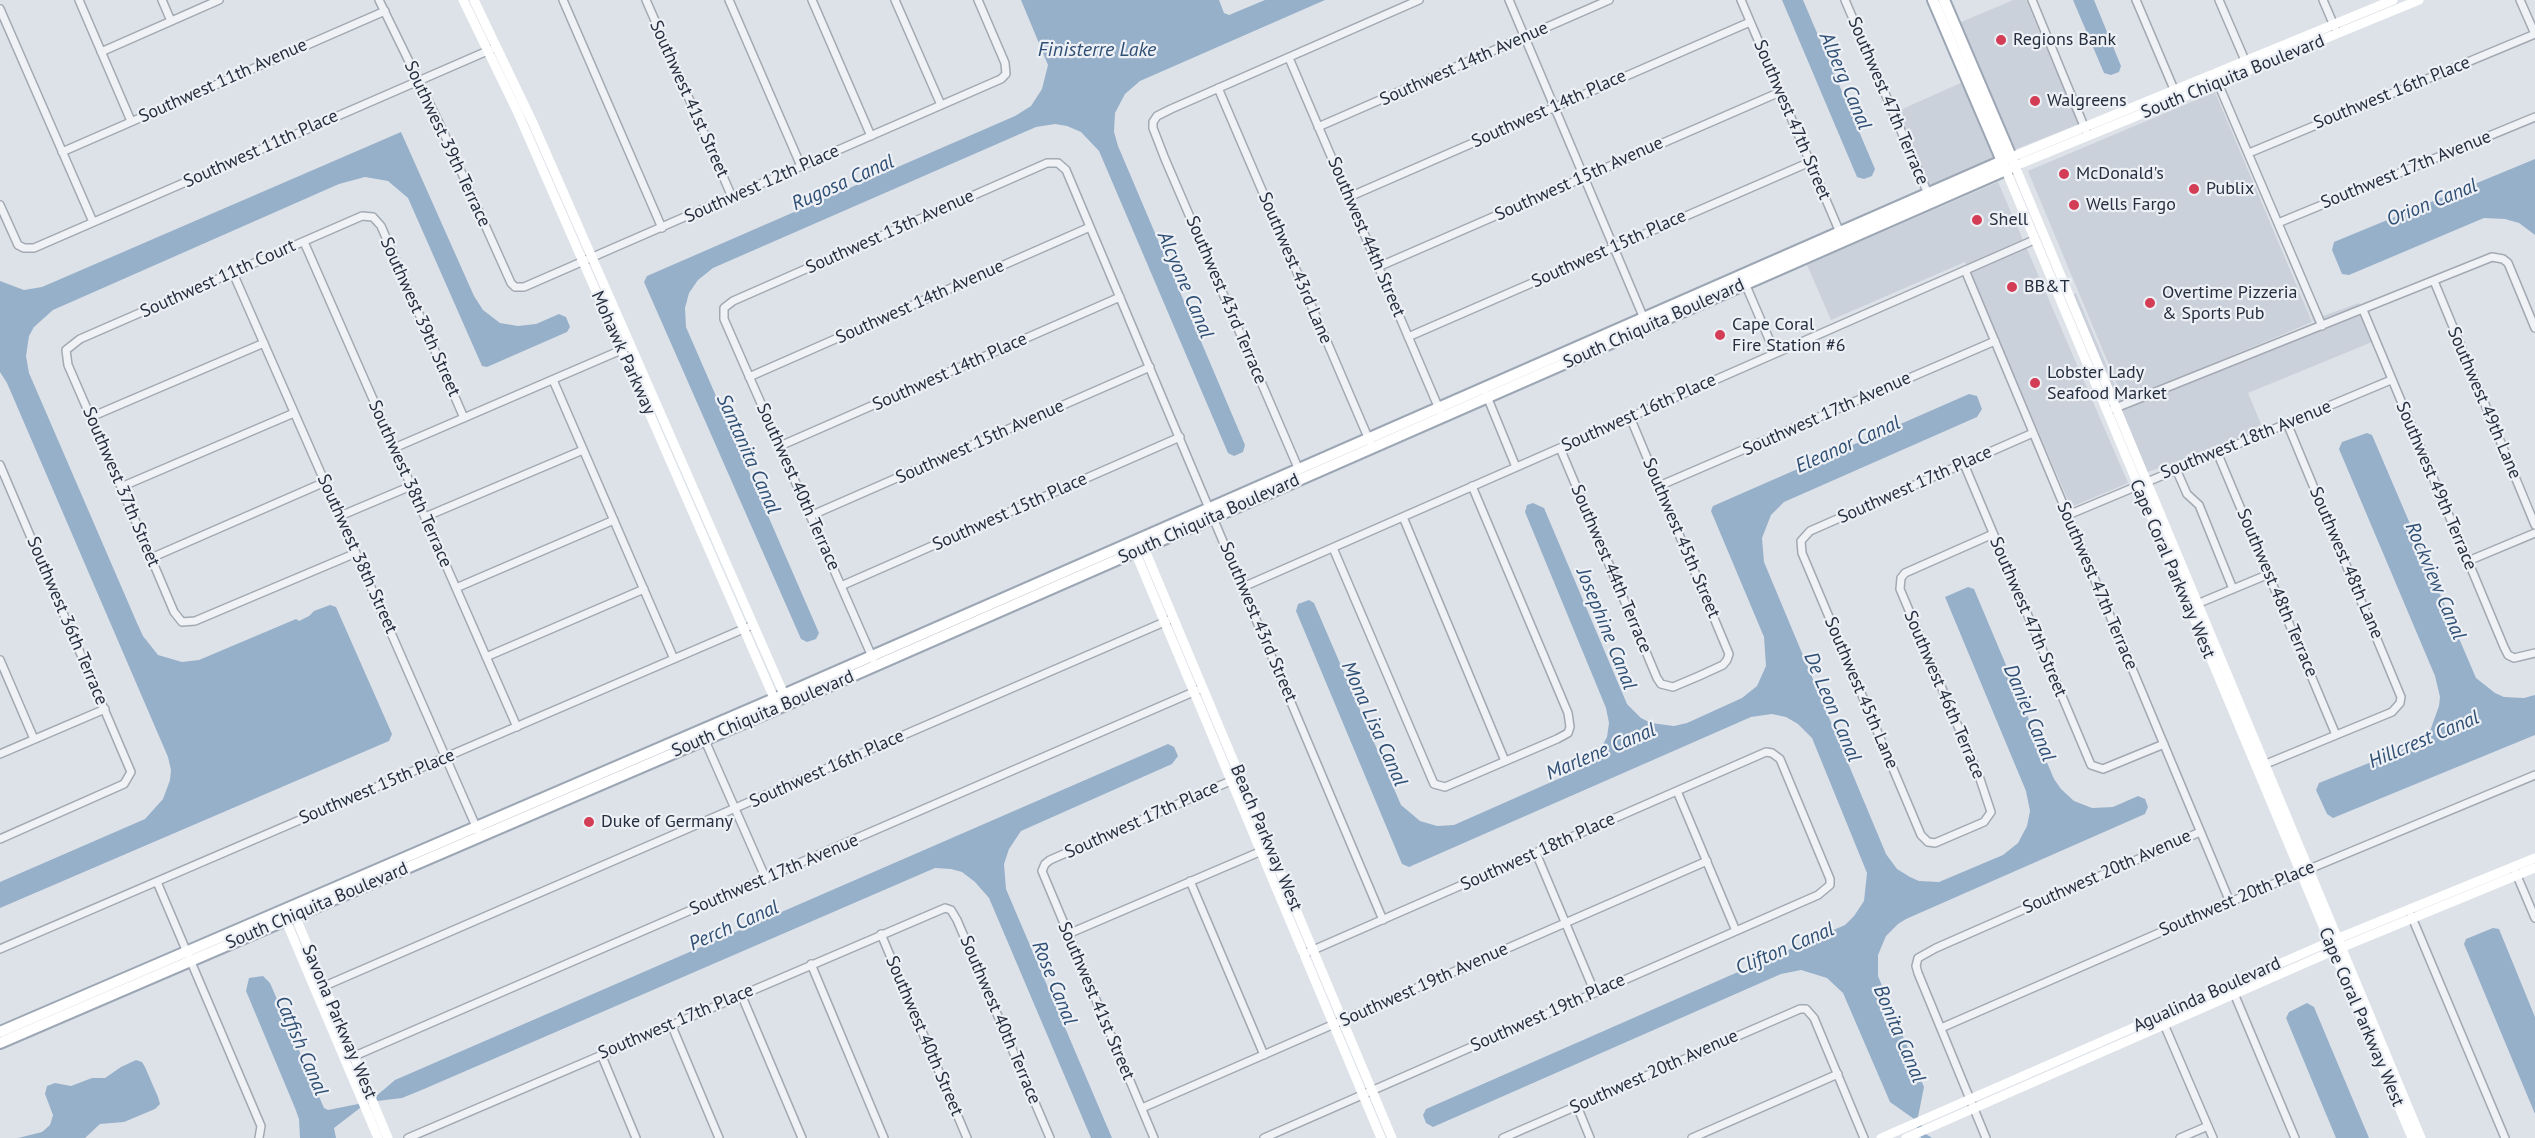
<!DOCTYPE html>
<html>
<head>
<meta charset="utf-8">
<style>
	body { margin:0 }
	canvas { display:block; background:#dde2e8 }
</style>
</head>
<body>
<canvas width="2535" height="1138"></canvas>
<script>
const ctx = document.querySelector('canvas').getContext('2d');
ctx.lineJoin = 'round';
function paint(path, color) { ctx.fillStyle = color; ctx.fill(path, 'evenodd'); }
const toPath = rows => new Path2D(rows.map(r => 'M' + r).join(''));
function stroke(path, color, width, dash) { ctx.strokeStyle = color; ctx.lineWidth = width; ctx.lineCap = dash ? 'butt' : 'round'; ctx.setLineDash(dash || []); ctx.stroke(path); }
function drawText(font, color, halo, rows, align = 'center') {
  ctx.font = font + ' "PT Sans",sans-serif'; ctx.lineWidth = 4.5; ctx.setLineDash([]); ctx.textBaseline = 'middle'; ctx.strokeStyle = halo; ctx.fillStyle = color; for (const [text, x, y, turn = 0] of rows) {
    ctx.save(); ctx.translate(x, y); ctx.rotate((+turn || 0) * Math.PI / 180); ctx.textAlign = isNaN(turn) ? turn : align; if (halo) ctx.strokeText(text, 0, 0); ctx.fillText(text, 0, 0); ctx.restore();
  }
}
const built = toPath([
	[2013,0,2026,0,2079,124,2014,150,1959,23],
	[1965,81,1998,160,1927,190,1898,111],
	[2215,92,2312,322,2124,401,2028,171],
	[1998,182,2128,483,2071,507,1965,262,1831,320,1807,265],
	[2273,213,2320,317,2359,303,2372,342,2248,393,2264,431,2145,473,2072,295,2076,293,2122,402,2125,403,2314,323,2270,215]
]);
const water = toPath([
	[1021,0,1219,0,1224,13,1229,15,1265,0,1325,0,1140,81,1125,94,1115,113,1114,132,1118,146,1245,445,1243,452,1234,456,1228,453,1099,151,1081,132,1067,126,1055,124,1036,127,713,268,698,280,689,293,685,308,686,327,819,633,816,639,807,642,801,639,644,282,647,276,1015,116,1031,106,1042,89,1048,65],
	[1782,0,1803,0,1875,169,1872,176,1864,179,1857,177],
	[2073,0,2094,0,2121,66,2119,72,2111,75,2104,73],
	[401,132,474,296,483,310,500,323,518,326,536,324,559,314,566,317,570,327,567,332,487,367,482,366,408,198,388,181,365,177,339,184,53,310,34,327,29,336,26,356,29,373,137,623,143,636,158,655,182,662,199,660,296,619,299,621,309,616,314,611,330,605,336,607,392,734,389,741,0,908,0,882,145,819,163,799,170,780,171,770,168,757,7,383,0,372,0,281,24,290,42,287],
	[2535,159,2535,235,2519,223,2505,219,2484,218,2349,275,2342,274,2332,250,2334,242],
	[1969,394,1977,396,1982,409,1977,417,1784,502,1771,515,1762,538,1764,562,1886,854,1897,869,1910,877,1919,881,1939,882,2003,855,2018,843,2027,826,2030,811,2026,791,1945,597,1968,587,1974,589,2054,779,2061,789,2074,801,2092,808,2113,807,2138,796,2145,799,2148,807,2145,814,1906,919,1898,924,1886,936,1878,955,1878,976,1924,1087,1918,1117,1926,1134,1932,1138,1921,1138,1914,1119,1890,1102,1843,993,1827,978,1801,970,1781,974,1433,1127,1426,1123,1423,1115,1426,1109,1845,925,1854,916,1864,901,1867,873,1812,738,1798,724,1786,717,1772,714,1751,717,1409,867,1402,864,1296,611,1298,604,1309,600,1314,603,1401,805,1420,821,1437,826,1454,825,1583,768,1597,756,1607,737,1609,723,1606,708,1525,512,1527,505,1533,503,1544,508,1627,704,1641,718,1651,723,1674,726,1687,723,1742,698,1757,686,1766,666,1764,637,1711,511,1713,506],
	[2367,433,2372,435,2476,678,2495,693,2504,697,2524,698,2535,695,2535,735,2333,818,2327,814,2316,790,2319,783,2414,745,2430,731,2439,706,2440,697,2435,676,2339,449,2342,442],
	[1168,744,1174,747,1178,756,1172,764,1021,831,1009,849,1004,864,1006,889,1112,1138,1091,1138,989,898,975,882,962,872,951,869,935,868,424,1089,402,1098,377,1101,360,1108,334,1128,336,1138,300,1138,299,1119,295,1108,246,991,249,978,263,976,270,983,324,1108,328,1110,358,1104,375,1097,395,1080],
	[2493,928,2499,929,2535,1017,2535,1114,2464,944,2466,939],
	[2307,1003,2314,1007,2369,1138,2336,1138,2286,1018,2289,1012],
	[136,1060,142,1062,145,1067,158,1097,160,1104,155,1109,124,1122,100,1124,85,1138,18,1138,42,1132,50,1125,53,1115,45,1094,47,1086,55,1083,71,1086,92,1078,105,1078,121,1067]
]);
const street = toPath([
	[79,0,131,121],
	[162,0,171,21],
	[379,0,442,129,511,283,515,287,524,287,1001,79,1006,74,1005,63,978,0],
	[563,0,662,228],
	[646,0,732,197],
	[729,0,801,166],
	[812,0,871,136],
	[895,0,941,105],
	[1509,0,1645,321],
	[1741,0,1841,235],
	[1845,0,1929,196],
	[2032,0,2086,131],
	[2136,0,2176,94],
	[2219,0,2247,65],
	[2323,0,2335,28],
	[2520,0,2535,34],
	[0,9,93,222],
	[101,52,219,0],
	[1289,58,1440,411],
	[2214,74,2322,326],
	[1218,88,1370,442],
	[1318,127,1609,0],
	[62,152,385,11],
	[2249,153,2535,34],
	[1349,197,1750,22],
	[0,205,18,245,24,248,34,248,492,49],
	[2278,223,2535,117],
	[304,242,517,727],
	[1378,267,1780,92],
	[1965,270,2230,902],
	[233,273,478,831],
	[1744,281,1775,353],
	[2434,281,2535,525],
	[2363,310,2504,647,2508,655,2514,658,2535,653],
	[1408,337,1810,162],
	[749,377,1090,227],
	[553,380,674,659],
	[1486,394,1516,467],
	[2113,409,2492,257,2503,259,2508,263,2535,328],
	[91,417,264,343],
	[780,446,1120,297],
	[394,448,626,348],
	[1560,448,1657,678,1661,684,1673,687,1699,676,1723,665,1727,660,1729,654,1630,417],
	[2217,452,2336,735],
	[1964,464,2091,765,2103,769,2164,744],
	[0,465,131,772,124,784,0,839],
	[2176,469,2187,494,2199,505,2233,589],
	[1299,470,1165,159,1153,128,1153,122,1157,116,1171,109,1419,0],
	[1659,486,1995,341],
	[121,487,294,413],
	[2068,515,2391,380],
	[340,516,411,486],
	[810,516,1150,367],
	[425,517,583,450],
	[1403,517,1505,761],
	[1993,534,1905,573,1901,578,1900,589,1979,776,1991,812,1984,822,1935,843,1928,842,1921,835,1802,553,1801,541,1810,531,2033,433],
	[1333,548,1434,784,1445,787,1557,739,1568,733,1570,727,1568,713,1472,486],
	[356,553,195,621,182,622,174,612,121,487,68,365,66,350,80,339,362,216,373,217,381,226,464,418],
	[151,558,325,482],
	[2468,561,2535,533],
	[841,586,1180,437],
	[1243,587,2034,240],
	[456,588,614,520],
	[2197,604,2269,574],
	[486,657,644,589],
	[873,659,724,319,724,308,733,301,1047,163,1058,163,1066,170,1383,920],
	[0,660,34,739],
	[703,736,766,879],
	[0,754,105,709],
	[2261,766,2392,712,2400,703,2401,697,2287,423],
	[1677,791,1736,931],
	[1536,853,1595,993],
	[2515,871,2535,918],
	[1190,881,1264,1055],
	[157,882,261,1126,259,1138],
	[2411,915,2505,1138],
	[881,934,967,1138],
	[1068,934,1264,850],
	[0,949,748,627],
	[811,964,884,1138],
	[320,988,1169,620],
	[2233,991,2295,1138],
	[741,994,802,1138],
	[2163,1022,2213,1138],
	[671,1024,719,1138],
	[1941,1028,2230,902,2535,775],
	[601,1054,636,1138],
	[350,1058,1198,690],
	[1577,1106,1590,1138],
	[1142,1108,1707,861],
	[408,1138,945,908,951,910,957,920,1050,1138],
	[1154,1138,1042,871,1045,864,1050,860,1235,779],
	[1264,1138,1818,895,1830,885,1830,879,1780,759,1772,753,1766,752,1304,954],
	[1503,1138,1800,1009,1806,1009,1814,1018,1864,1138],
	[1692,1138,1838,1074],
	[1986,1138,1918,973,1916,966,1918,958,1936,948,2200,832],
	[2180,1138,2208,1126]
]);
const secondary = toPath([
	[463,0,517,111,777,705],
	[474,0,533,123,786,699],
	[2393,0,2002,161,2412,1138],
	[2419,0,2015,166,2421,1138],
	[1142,543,1392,1138],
	[1133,547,1381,1138],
	[293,911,388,1138],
	[283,914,378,1138],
	[1881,1138,2329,942,2535,858],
	[1906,1138,2333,951,2535,868]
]);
const primary = toPath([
	[0,1032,783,695,2002,161,1933,0],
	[0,1043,788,704,2015,166,1944,0]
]);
const markers = [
	[2001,40,6,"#d33d55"],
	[2035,101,6,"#d33d55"],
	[2064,174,6,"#d33d55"],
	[2194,189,6,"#d33d55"],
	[2074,205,6,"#d33d55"],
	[1977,220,6,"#d33d55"],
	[2012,287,6,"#d33d55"],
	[2150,303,6,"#d33d55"],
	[1720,335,6,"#d33d55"],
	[2035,383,6,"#d33d55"],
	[589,822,6,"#d33d55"]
];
const poiNames = [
	["Regions Bank",2013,40],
	["Walgreens",2047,101],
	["McDonald's",2076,174],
	["Publix",2206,189],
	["Wells Fargo",2086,205],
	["Shell",1989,220],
	["BB&T",2024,287],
	["Overtime Pizzeria",2162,293],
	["& Sports Pub",2162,314],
	["Cape Coral",1732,325],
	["Fire Station #6",1732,346],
	["Lobster Lady",2047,373],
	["Seafood Market",2047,394],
	["Duke of Germany",601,822]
];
const streetNames = [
	["Southwest 14th Avenue",1464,64,-24],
	["South Chiquita Boulevard",2233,77,-22],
	["Southwest 11th Avenue",223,81,-24],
	["Southwest 16th Place",2392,93,-22],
	["Southwest 41st Street",689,99,66],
	["Southwest 47th Terrace",1888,101,67],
	["Southwest 14th Place",1549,109,-24],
	["Southwest 47th Street",1792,120,67],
	["Southwest 39th Terrace",447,144,65],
	["Southwest 11th Place",261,149,-24],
	["Southwest 17th Avenue",2406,170,-22],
	["Southwest 15th Avenue",1579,179,-24],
	["Southwest 12th Place",762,184,-24],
	["Southwest 13th Avenue",890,232,-24],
	["Southwest 44th Street",1366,237,67],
	["Southwest 15th Place",1609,249,-24],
	["Southwest 43rd Lane",1295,268,67],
	["Southwest 11th Court",218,279,-24],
	["Southwest 43rd Terrace",1226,300,67],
	["Southwest 14th Avenue",920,302,-24],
	["Southwest 39th Street",420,317,66],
	["South Chiquita Boulevard",1654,324,-24],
	["Mohawk Parkway",623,353,66],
	["Southwest 14th Place",950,372,-24],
	["Southwest 49th Lane",2484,403,67],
	["Southwest 16th Place",1639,413,-24],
	["Southwest 17th Avenue",1827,414,-24],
	["Southwest 18th Avenue",2246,440,-22],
	["Southwest 15th Avenue",980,442,-24],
	["Southwest 38th Terrace",410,484,66],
	["Southwest 17th Place",1915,485,-24],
	["Southwest 49th Terrace",2436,486,67],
	["Southwest 37th Street",121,487,67],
	["Southwest 40th Terrace",798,487,66],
	["Southwest 15th Place",1010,512,-24],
	["South Chiquita Boulevard",1209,519,-24],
	["Southwest 45th Street",1681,538,67],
	["Southwest 38th Street",357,554,66],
	["Southwest 48th Lane",2346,563,67],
	["Southwest 44th Terrace",1611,569,67],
	["Cape Coral Parkway West",2172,569,67],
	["Southwest 47th Terrace",2097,586,67],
	["Southwest 48th Terrace",2277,593,67],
	["Southwest 47th Street",2028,617,67],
	["Southwest 36th Terrace",67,621,67],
	["Southwest 43rd Street",1258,622,67],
	["Southwest 45th Lane",1861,693,67],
	["Southwest 46th Terrace",1944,695,67],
	["South Chiquita Boulevard",763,714,-23],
	["Southwest 16th Place",827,769,-24],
	["Southwest 15th Place",377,787,-23],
	["Southwest 17th Place",1142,820,-24],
	["Beach Parkway West",1266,838,67],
	["Southwest 18th Place",1538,852,-24],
	["Southwest 20th Avenue",2107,872,-24],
	["Southwest 17th Avenue",774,875,-23],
	["Southwest 20th Place",2237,899,-23],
	["South Chiquita Boulevard",317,906,-23],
	["Southwest 19th Avenue",1424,985,-24],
	["Agualinda Boulevard",2207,995,-24],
	["Southwest 41st Street",1096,1001,67],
	["Southwest 19th Place",1548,1013,-24],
	["Cape Coral Parkway West",2361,1017,67],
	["Southwest 40th Terrace",1000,1020,67],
	["Savona Parkway West",339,1022,67],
	["Southwest 17th Place",676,1022,-23],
	["Southwest 40th Street",924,1036,67],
	["Southwest 20th Avenue",1654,1072,-24]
];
const waterNames = [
	["Finisterre Lake",1097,50],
	["Alberg Canal",1845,81,67],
	["Rugosa Canal",843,183,-24],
	["Orion Canal",2432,203,-22],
	["Alcyone Canal",1185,285,67],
	["Eleanor Canal",1848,445,-24],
	["Santanita Canal",748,454,66],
	["Rockview Canal",2435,581,67],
	["Josephine Canal",1606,629,68],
	["De Leon Canal",1832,707,67],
	["Daniel Canal",2029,713,67],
	["Mona Lisa Canal",1374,724,66],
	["Hillcrest Canal",2424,740,-23],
	["Marlene Canal",1601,752,-23],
	["Perch Canal",734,926,-24],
	["Clifton Canal",1785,949,-23],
	["Rose Canal",1054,983,68],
	["Bonita Canal",1899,1034,67],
	["Catfish Canal",301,1046,67]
];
paint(built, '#cbd1da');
paint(water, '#97b0ca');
stroke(street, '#a2a9b2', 10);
stroke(primary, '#9ca6b4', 14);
stroke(street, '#f0f2f6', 7);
stroke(secondary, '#fff', 9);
stroke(primary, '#fff', 10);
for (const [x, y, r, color] of markers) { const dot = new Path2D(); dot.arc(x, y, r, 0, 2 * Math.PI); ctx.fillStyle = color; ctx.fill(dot); stroke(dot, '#edf0f5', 2); }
drawText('18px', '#262f3f', '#edf0f5', poiNames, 'left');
drawText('18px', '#262f3f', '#edf0f5', streetNames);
drawText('italic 20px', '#2f4f74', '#edf0f5', waterNames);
</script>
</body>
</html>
